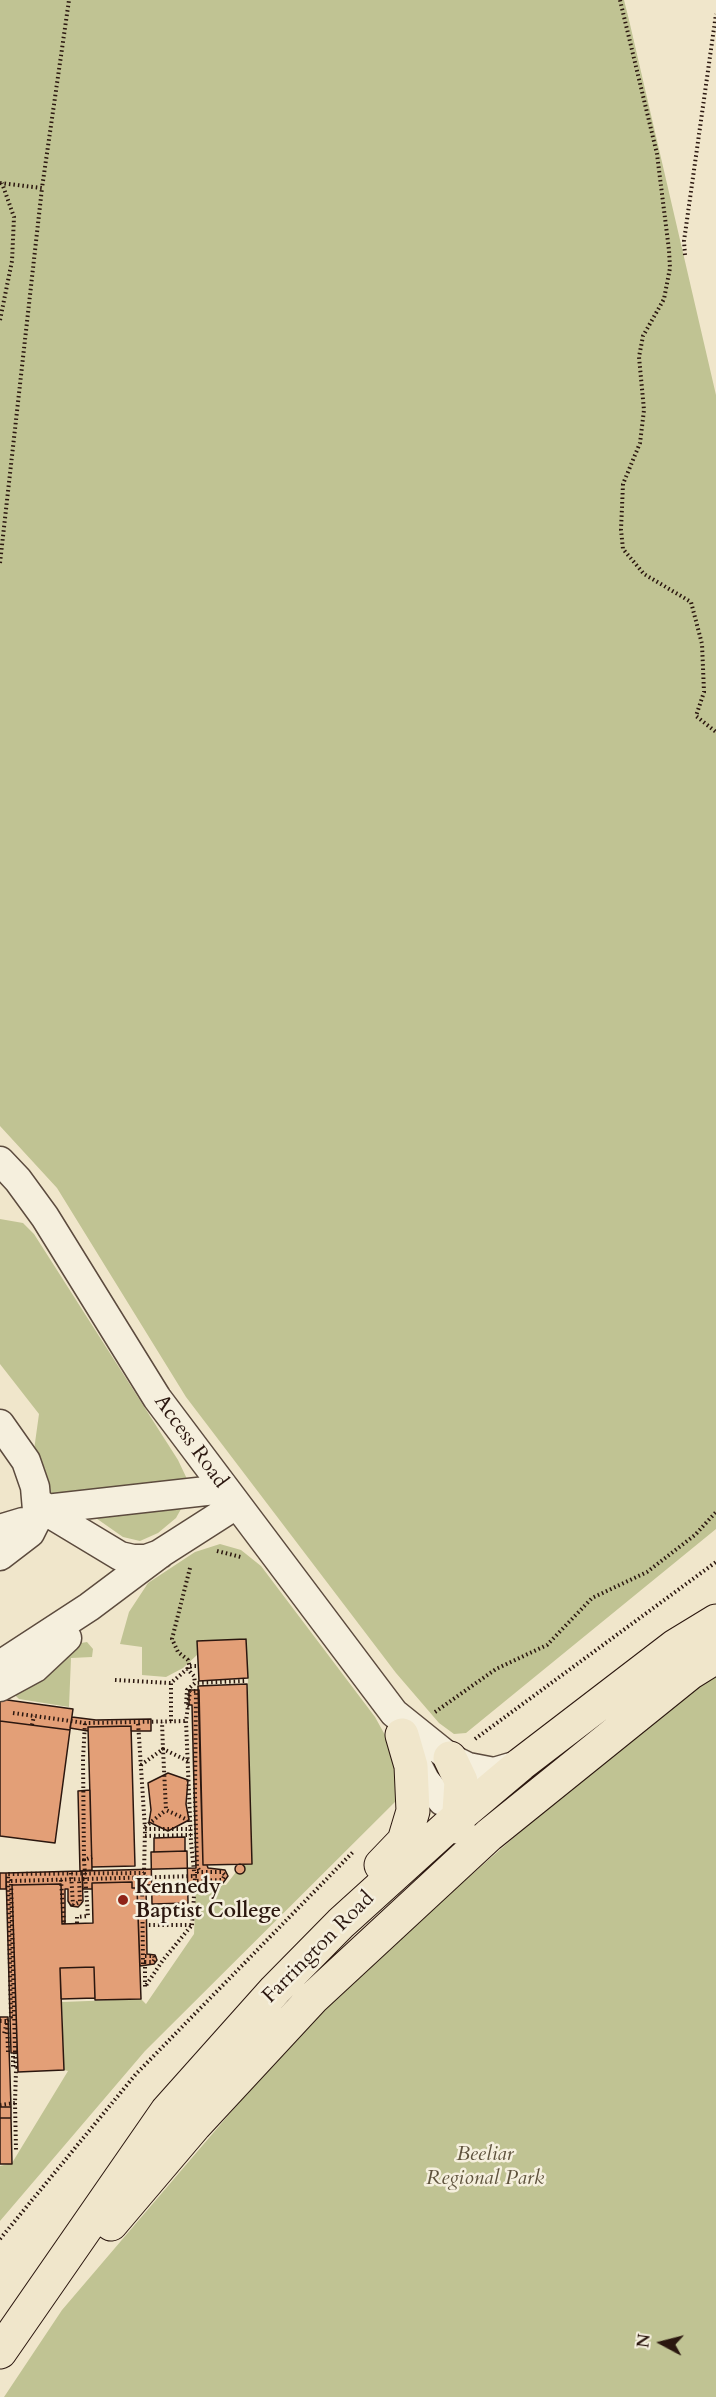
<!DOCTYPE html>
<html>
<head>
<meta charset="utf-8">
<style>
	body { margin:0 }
	#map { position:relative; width:716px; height:2397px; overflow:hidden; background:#f0e6cb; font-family:Cardo,serif }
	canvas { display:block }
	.north { position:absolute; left:632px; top:2313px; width:60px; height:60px; -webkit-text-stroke:4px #f5efdd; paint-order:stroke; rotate:277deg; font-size:16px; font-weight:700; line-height:24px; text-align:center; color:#2b170f }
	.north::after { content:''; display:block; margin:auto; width:21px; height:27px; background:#2b170f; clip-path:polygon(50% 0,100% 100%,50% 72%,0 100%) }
</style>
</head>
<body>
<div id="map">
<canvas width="716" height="2397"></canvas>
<div class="north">N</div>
</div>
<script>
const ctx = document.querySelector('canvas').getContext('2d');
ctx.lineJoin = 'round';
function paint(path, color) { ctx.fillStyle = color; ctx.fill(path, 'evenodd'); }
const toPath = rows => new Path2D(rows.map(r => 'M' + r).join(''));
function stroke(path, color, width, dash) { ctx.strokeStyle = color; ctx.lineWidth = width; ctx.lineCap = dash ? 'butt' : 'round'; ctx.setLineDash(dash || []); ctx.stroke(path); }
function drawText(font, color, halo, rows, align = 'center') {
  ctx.font = font + ' Cardo,serif'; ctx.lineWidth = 5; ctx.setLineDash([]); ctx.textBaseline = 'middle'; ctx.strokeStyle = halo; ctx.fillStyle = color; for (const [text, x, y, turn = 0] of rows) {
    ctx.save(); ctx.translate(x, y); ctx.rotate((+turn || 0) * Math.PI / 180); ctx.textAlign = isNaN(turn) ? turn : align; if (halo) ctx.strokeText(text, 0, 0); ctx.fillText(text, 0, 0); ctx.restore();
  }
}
const green = toPath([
	[0,0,624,0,629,20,716,395,716,1529,466,1733,454,1734,439,1723,396,1673,186,1397,57,1188,0,1126],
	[0,1219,23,1223,34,1234,178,1460,187,1479,51,1498,34,1450,39,1414,0,1364],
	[177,1504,181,1509,176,1518,158,1533,140,1541,123,1537,93,1516],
	[220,1544,241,1550,261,1566,375,1717,390,1744,401,1796,145,2051,0,2221,0,2166,12,2163,68,2071,64,2070,62,2002,141,1999,146,2004,194,1934,196,1886,226,1885,236,1872,240,1874,244,1871,244,1866,241,1864,248,1678,246,1640,198,1641,197,1655,183,1668,166,1677,142,1675,142,1647,120,1644,129,1612,148,1583,195,1552],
	[87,1642,93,1649,92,1657,71,1658,69,1707,19,1699,14,1694,81,1643],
	[716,1675,716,2397,4,2397,62,2310,319,2009,619,1745]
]);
const building = toPath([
	[246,1639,248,1678,199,1681,197,1641,246,1639],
	[247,1684,252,1864,203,1865,198,1686,247,1684],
	[189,1690,199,1690,203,1865,207,1865,208,1868,225,1870,228,1876,223,1883,146,1885,147,1954,155,1955,157,1960,154,1964,140,1966,137,1888,132,1888,132,1882,92,1883,92,1889,83,1889,82,1871,196,1868,192,1705,189,1705,189,1690],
	[0,1699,73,1709,70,1730,0,1721,0,1699],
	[72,1717,96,1720,151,1719,151,1731,131,1731,131,1726,88,1727,88,1731,70,1728,72,1717],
	[0,1721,70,1730,55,1843,0,1836,0,1721],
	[131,1726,135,1866,92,1867,88,1727,131,1726],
	[168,1773,188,1780,186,1804,189,1820,168,1831,149,1822,151,1810,148,1783,168,1773],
	[90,1790,92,1870,80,1871,78,1791,90,1790],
	[185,1837,185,1851,154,1852,154,1838,185,1837],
	[187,1851,188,1903,152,1904,151,1852,187,1851],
	'235 1869a5 5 0 1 1 10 0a5 5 0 1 1-10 0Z',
	[82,1871,83,1901,81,1904,78,1907,71,1906,68,1901,68,1889,65,1889,65,1923,62,1924,61,1884,12,1885,17,2043,17,2053,11,2053,6,1873,82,1871],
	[0,1873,6,1873,6,1889,0,1889,0,1873],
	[132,1882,132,1888,137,1888,141,1999,95,2000,94,1967,60,1968,64,2070,18,2072,12,1885,61,1884,62,1924,93,1923,92,1883,132,1882],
	[94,1967,95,1998,61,1999,60,1968,94,1967],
	[0,2017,8,2017,11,2107,0,2107,0,2017],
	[0,2107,11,2107,11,2118,0,2118,0,2107],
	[0,2118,11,2118,12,2164,0,2164,0,2118]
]);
const path = toPath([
	[620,0,657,154,669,250,670,268,664,299,643,336,639,357,644,410,640,443,623,484,621,530,623,549,644,574,691,602,702,644,704,692,696,716,716,732],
	[0,183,42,188,69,0],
	[685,255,684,241,716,14],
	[0,320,12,261,14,217,2,183],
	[0,563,42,188],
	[217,1551,241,1557],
	[190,1568,172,1639,178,1652,188,1660,191,1672],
	[190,1666,198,1666],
	[115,1680,171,1683],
	[189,1706,186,1705,187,1690,195,1683,245,1681],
	[435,1712,496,1669,547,1645,592,1598,647,1572,695,1535,716,1512],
	[13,1713,85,1723,186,1721],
	[171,1721,171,1683,187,1669,194,1676,195,1683],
	[32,1725,34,1716],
	[475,1739,716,1562],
	[188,1761,163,1749,166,1810,190,1821],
	[141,1765,163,1749,162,1722],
	[145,1827,166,1810],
	[145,1829,191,1829],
	[145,1836,191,1835],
	[84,1860,83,1759,85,1723],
	[197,1872,222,1872,225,1875,222,1880,195,1881,191,1842,186,1721,190,1691,196,1691,196,1693,195,1794,197,1866,200,1872],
	[71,1873,73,1905,80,1902,79,1879],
	[142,1877,143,1966],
	[61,1880,64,1924],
	[77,1923,77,1917,88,1916,84,1860,92,1857],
	[192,1925,195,1881],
	[145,1956,154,1956,155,1959,153,1962,145,1962],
	[145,1967,145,1987,163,1960,192,1925,146,1925],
	[0,2021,7,2021,4,2034],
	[8,2052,7,2021,11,2017,8,1874,144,1873,145,1829,138,1722],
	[13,2056,13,2067,16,2067,15,2052],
	[15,2103,16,2150],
	[0,2105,15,2103,16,2070],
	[0,2239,136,2074,353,1852]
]);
const minor = toPath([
	[0,1161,18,1180,45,1217,157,1398,394,1713,450,1758,468,1767,494,1772,521,1764],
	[0,1424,26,1461,35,1487,37,1510,35,1523,30,1533,0,1556],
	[42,1505,52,1515,120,1556,133,1559,146,1559,160,1554],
	[37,1510,224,1489],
	[0,1529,23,1522,35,1523],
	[0,1665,89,1607,161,1553,236,1505],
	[0,1687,35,1668,67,1638],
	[410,1751,425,1780,442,1801]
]);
const major = toPath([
	[450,1758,461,1781,458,1827],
	[381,1865,404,1841,413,1811,411,1766,402,1735],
	[111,2224,195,2125,312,1999,489,1835,690,1673,716,1657],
	[0,2352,167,2111,275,1990,341,1923,458,1817,521,1764,675,1646,716,1621]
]);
const pathBridge = toPath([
	[144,1962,145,1962],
	[15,2052,11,1881,197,1876,197,1872]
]);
const markers = [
	[123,1900,6,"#8f2418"]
];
const streetNames = [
	["Access Road",190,1442,54],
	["Farrington Road",319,1948,-45]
];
const poiNames = [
	["Kennedy",135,1888],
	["Baptist College",135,1912]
];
const parkNames = [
	["Beeliar",485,2155],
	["Regional Park",485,2179]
];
paint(green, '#c0c393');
paint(building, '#e39f77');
stroke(building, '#2b170f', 1.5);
stroke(minor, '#5c4b3e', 31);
stroke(major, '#2b170f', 35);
stroke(path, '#2b170f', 4, [1.5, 3]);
stroke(minor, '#f5efdd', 28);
stroke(major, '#f0e6cb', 33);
stroke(pathBridge, '#2b170f', 4, [1.5, 3]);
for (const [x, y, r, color] of markers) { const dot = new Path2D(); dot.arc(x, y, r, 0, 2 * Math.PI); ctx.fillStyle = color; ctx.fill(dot); stroke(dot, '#f5efdd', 2); }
drawText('21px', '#2b170f', '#f5efdd', streetNames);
drawText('bold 21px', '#2b170f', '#f5efdd', poiNames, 'left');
drawText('italic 21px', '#5f533d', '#f5efdd', parkNames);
</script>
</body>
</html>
